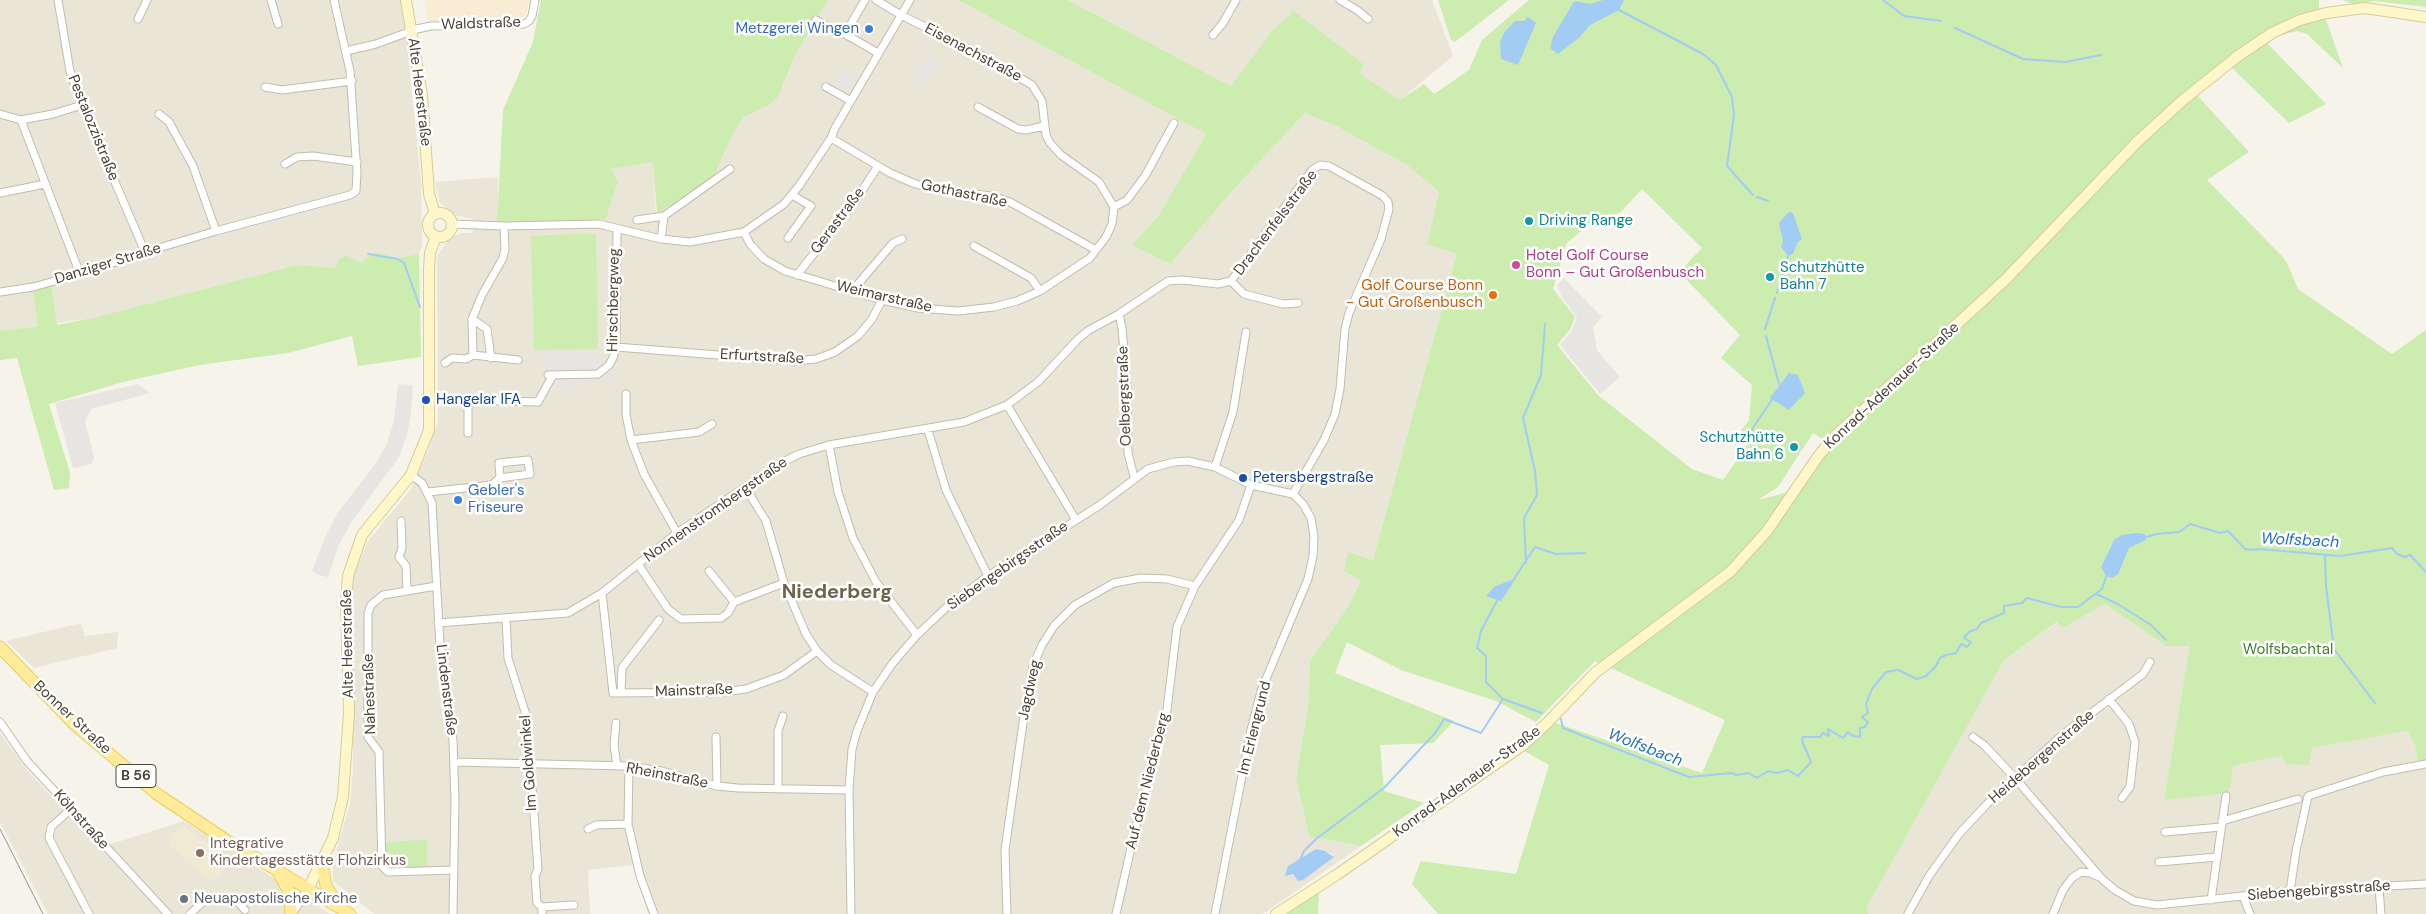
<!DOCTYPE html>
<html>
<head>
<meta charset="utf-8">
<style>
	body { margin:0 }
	canvas { display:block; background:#f6f3ea }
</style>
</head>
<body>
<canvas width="2426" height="914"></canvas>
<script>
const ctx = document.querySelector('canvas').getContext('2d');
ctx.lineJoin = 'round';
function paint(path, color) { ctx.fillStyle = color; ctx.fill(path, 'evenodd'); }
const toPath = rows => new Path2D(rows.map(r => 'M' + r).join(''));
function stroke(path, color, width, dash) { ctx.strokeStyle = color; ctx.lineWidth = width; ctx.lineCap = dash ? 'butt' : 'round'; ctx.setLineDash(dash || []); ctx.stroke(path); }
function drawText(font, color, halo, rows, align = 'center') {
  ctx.font = font + ' "DM Sans",sans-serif'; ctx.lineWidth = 5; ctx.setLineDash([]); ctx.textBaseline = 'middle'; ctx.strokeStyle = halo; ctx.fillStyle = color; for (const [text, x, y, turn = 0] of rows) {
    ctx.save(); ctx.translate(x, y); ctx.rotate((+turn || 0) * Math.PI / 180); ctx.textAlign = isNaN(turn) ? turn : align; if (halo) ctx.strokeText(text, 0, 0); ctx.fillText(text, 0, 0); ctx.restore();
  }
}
const residential = toPath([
	[0,0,403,0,421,184,422,246,419,254,397,258,375,252,361,263,336,268,297,265,93,318,0,331],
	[828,0,958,0,1206,134,1159,215,1132,245,1170,264,1232,191,1305,113,1336,126,1407,165,1439,192,1427,244,1457,254,1373,560,1348,552,1361,579,1348,607,1310,661,1308,708,1296,778,1309,836,1361,846,1263,914,648,914,633,865,588,870,590,914,374,914,333,881,333,863,350,804,353,770,353,578,368,541,411,489,429,449,438,421,437,256,449,239,461,233,473,233,473,219,458,216,440,203,435,182,498,177,498,224,606,219,618,181,611,169,653,162,656,213,729,141,743,116,769,105,783,87,796,54],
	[1316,849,1333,854,1332,859,1296,875,1293,874,1288,866],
	[1068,0,1432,0,1453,56,1400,100,1360,74,1272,31,1231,86],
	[2105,604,2166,646,2191,645,2233,766,2282,756,2310,765,2312,748,2407,731,2415,745,2418,762,2426,761,2426,914,1868,914,1867,907,2004,660,2058,622,2063,628],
	[81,623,85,636,118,632,117,648,34,668,6,641],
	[0,733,29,772,103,851,111,844,184,821,330,914,48,914,0,822]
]);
const commercial = toPath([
	[425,0,530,0,526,15,520,19,428,21]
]);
const education = toPath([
	[183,826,233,861,210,882,191,862,188,863,170,845,171,835]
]);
const green = toPath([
	[541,0,828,0,796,54,778,97,769,105,743,117,729,141,712,180,657,213,653,162,611,169,618,181,606,219,497,224,503,110,533,42],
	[958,0,1068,0,1231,86,1272,31,1294,11,1363,64,1360,74,1400,100,1424,84,1434,94,1469,70,1482,40,1529,0,2319,0,2319,18,2325,17,2343,68,2307,34,2297,31,2278,36,2268,44,2326,104,2289,123,2231,67,2197,95,2249,152,2207,180,2281,255,2287,263,2298,289,2392,354,2426,330,2426,761,2418,763,2415,745,2407,731,2312,748,2310,765,2286,764,2282,756,2233,766,2229,793,2164,800,2190,646,2166,646,2105,604,2063,628,2057,622,2004,660,1867,907,1868,914,1438,914,1412,884,1421,861,1516,874,1549,765,1524,751,1556,723,1702,773,1725,720,1595,661,1536,722,1496,701,1401,670,1347,642,1335,673,1454,721,1433,743,1380,745,1384,791,1424,803,1361,846,1309,836,1296,778,1308,708,1310,661,1348,607,1361,580,1344,571,1348,552,1373,560,1457,254,1427,244,1439,192,1407,165,1336,126,1305,113,1232,191,1170,264,1132,245,1159,215,1206,134],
	[1642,189,1702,248,1679,272,1740,335,1721,358,1752,385,1749,420,1738,435,1749,443,1723,480,1692,469,1599,396,1557,345,1571,328,1575,317,1553,289,1566,244,1595,219,1620,213],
	[1813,433,1833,446,1800,489,1758,500,1778,487],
	[2114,540,2146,540,2135,544,2101,567],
	[1438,0,1509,0,1455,42,1451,40],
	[2343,0,2426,0,2426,7,2375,1,2352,4],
	[596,233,598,349,534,350,531,236],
	[375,252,397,258,419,254,421,357,358,366,352,336,288,353,199,365,123,382,49,404,70,473,69,488,54,490,17,358,0,360,0,331,38,326,33,291,51,285,57,325,93,318,297,265,336,268,338,259,346,256,361,263],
	[427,839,427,868,389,870,384,865,384,843],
	[1319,892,1318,914,1284,914]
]);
const parking = toPath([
	[927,54,940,61,930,78,927,76,920,87,911,81],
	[842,69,859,78,841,104,827,96],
	[334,202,331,206,147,256,142,255],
	[1564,278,1602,317,1593,327,1597,350,1620,377,1600,394,1560,345,1572,330,1577,318,1562,297,1557,285],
	[594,351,595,356,603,356,603,367,609,365,615,371,614,382,591,382,571,390,546,391,548,387,541,365,544,352],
	[138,384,150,393,91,409,85,421,94,457,92,464,73,468,55,403],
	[405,384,413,386,411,413,407,435,399,457,352,521,338,547,328,577,319,575,312,571,327,533,339,511,374,466,386,446,394,421,398,385]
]);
const water = toPath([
	[1603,0,1624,0,1619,10,1590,25,1580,37,1558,54,1550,48,1553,37,1573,3,1576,1,1590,4],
	[1528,17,1536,23,1518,65,1501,59,1500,42,1504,33,1515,21,1524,21],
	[1789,212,1793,213,1802,239,1798,242,1793,254,1788,256,1781,247,1783,241,1779,223],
	[1789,373,1798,375,1805,393,1789,410,1770,398],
	[2137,533,2145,534,2146,540,2129,548,2118,574,2112,578,2106,576,2101,567,2114,540,2122,535],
	[1511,580,1513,583,1501,601,1486,596,1494,587],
	[1316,849,1325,851,1334,857,1303,880,1298,881,1293,874,1285,876,1288,866]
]);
const stream = toPath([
	[1883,0,1904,16,1941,21],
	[1619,10,1703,54,1716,65,1732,97,1734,115,1727,166,1753,195],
	[1955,28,2023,59,2065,62,2101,55],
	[1757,197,1768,201],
	[368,254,398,259,404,263,420,307],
	[1777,293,1788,256],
	[1765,329,1775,298],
	[1766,336,1779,384],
	[1747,437,1773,398],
	[2146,537,2157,534,2179,532,2190,524,2220,533,2228,531,2245,549,2253,550,2260,549,2340,556,2392,548,2397,554,2405,557,2410,555,2426,572],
	[2325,555,2326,586,2334,649,2375,703],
	[1526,563,1524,518,1537,495,1535,471,1523,418,1541,375,1545,324],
	[1512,582,1535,547,1556,554,1585,553],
	[2096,594,2116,603,2151,625,2166,640],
	[1498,599,1481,631,1477,648,1486,656,1486,682,1502,698],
	[1561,719,1563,728,1689,777,1732,773,1736,775,1749,773,1757,778,1768,771,1777,773,1788,770,1798,776,1811,762,1802,741,1803,737,1820,737,1823,733,1829,736,1828,729,1843,738,1848,732,1853,736,1860,737,1860,728,1865,727,1868,722,1862,717,1868,713,1866,704,1872,689,1886,672,1898,670,1917,679,1926,676,1936,666,1940,658,1946,655,1956,653,1961,644,1967,647,1971,642,1964,638,1969,632,1977,629,1981,623,2004,613,2004,606,2022,603,2027,598,2061,607,2078,607,2102,589,2107,574],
	[1300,860,1304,851,1316,839,1384,788,1436,732,1444,719,1481,733,1503,699,1542,713]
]);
const street = toPath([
	[58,0,70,71,82,105,145,252],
	[271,0,278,24],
	[1340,0,1357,10,1368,19],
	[138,19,147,0],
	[816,20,840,34,845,34,878,53],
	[845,34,865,0],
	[1213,35,1223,23,1236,0],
	[346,51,376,44,417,29,431,26,524,24,529,21,532,16,535,0],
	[265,87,282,90,352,81],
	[826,87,851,101],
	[978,107,1018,129,1026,130,1044,126],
	[0,114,21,120,53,114,82,105],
	[21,120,80,274],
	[831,138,890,173,913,183,929,188,991,196,1010,202,1096,250],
	[285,164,297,157,313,156,357,162],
	[0,193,45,184],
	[1114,207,1127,200,1145,176,1174,123],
	[637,220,664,216],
	[452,224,504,226,599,224,661,239,690,242,744,232,784,204,799,186,831,138,835,128,910,0],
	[216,231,350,195,356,191,357,173,350,71,334,0],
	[744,232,750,244,764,259,785,271,882,300,918,308,958,311,994,307,1017,301,1040,291,1090,258,1106,237,1112,224,1114,207,1099,182,1061,155,1050,143,1046,135,1042,101,1032,85,979,54,901,15,876,0],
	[788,238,811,206,792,195],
	[661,239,664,216,730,169],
	[974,246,1031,278,1040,291],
	[797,275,856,200,878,166],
	[1231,281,1244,294,1283,304,1298,303],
	[852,291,893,243,902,239],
	[0,292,33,287,80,274,145,252,216,231,193,166,169,122,159,114],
	[1119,314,1122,328,1127,387,1128,453,1134,477],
	[472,319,487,329,491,358],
	[616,347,795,361,816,359,835,352,858,336,872,319,882,300],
	[473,355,472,319,482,295,503,258,505,249,504,226],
	[445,363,452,358,466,359,473,355,518,360],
	[548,375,598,374,609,365,613,358,616,347,617,230],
	[626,394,626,414,631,440,644,474,677,533],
	[1007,405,1076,520],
	[928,430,946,490,988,576],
	[468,433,468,400,538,402,553,375],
	[631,440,699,432,712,424],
	[829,445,838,492,853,538,876,582,917,635],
	[1215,467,1233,412,1246,332],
	[411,475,422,483,432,503,440,645,453,740,455,800,453,914],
	[745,487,766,521,784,583,806,634,817,651,831,665,873,692],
	[428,492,492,485,500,478,530,474,528,460,499,463,500,478],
	[401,521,402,548,399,557,406,566,407,591],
	[638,564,668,609,681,619,721,618,728,613,734,602,784,583],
	[709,571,734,602],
	[436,586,383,595,371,605,368,613,368,737,379,752,382,866,388,872,454,870],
	[602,593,613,693,723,692,746,689,784,675,817,651],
	[506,618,508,658,527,718,538,869,535,876,537,903,542,907,542,914],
	[438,623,568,613,602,593,677,533,781,463,799,454,829,445,964,422,1007,405,1038,382,1078,339,1089,330,1119,314,1168,281,1183,280,1218,284,1231,281,1312,170,1320,165,1329,166,1383,196,1388,202,1389,209,1381,239,1349,313,1345,329,1340,389,1335,414,1324,440,1293,494],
	[621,693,622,668,659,620],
	[2109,699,2129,724,2135,742,2130,787,2122,798],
	[0,722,27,761,168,914],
	[616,723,614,745,617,766],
	[716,737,717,786],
	[1973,737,1984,745,2014,777,2102,879,2115,890,2134,901,2157,905,2290,891,2426,884],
	[454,762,629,766,661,771,717,786,738,788,849,790],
	[629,766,628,824,640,876,654,914],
	[778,789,778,731,783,716],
	[71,809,51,827,49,838,89,914],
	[2222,821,2298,799],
	[588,829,596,825,628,824],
	[2165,832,2221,827],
	[2159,862,2217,857],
	[2379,887,2381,914],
	[2290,891,2296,851,2308,796,2383,772,2426,764],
	[2243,896,2250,914],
	[2211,900,2226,796],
	[542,907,574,905],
	[190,914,206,899,234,898,245,910],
	[292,914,308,889],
	[851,914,849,790,852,749,857,731,873,692,892,664,917,635,949,605,988,576,1100,505,1148,469,1174,462,1188,461,1215,467,1251,485,1293,494],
	[1007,914,1005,850,1026,702,1033,666,1042,645,1054,626,1075,605,1114,583,1141,578,1167,579,1195,586],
	[1116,914,1139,813,1166,718,1177,627,1195,586,1239,520,1251,485],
	[1215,914,1251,730,1261,691,1308,579,1313,556,1314,536,1311,518,1303,504,1293,494],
	[1908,914,1929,876,1959,834,1987,804,2061,736,2143,674,2150,662],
	[2053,914,2063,890,2072,878,2081,872,2091,873,2097,876]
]);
const secondary = toPath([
	[406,0,422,95,429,194,435,214],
	'428 225a12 12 0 1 1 24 0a12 12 0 1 1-24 0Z',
	[308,889,333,838,343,797,349,713,346,602,348,576,362,535,411,475,429,430,429,270,430,253,436,236],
	[1276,914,1338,874,1523,745,1547,723,1596,672,1730,572,1767,531,1819,455,1836,435,2005,280,2138,141,2183,100,2238,56,2272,33,2300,20,2326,13,2365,8,2426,17]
]);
const primary = toPath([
	[0,647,74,724,157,794,226,840,350,914],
	[322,863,326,886,339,907],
	[279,874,290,893,291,914]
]);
const tram = toPath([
	[0,829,43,914]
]);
const markers = [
	[869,29,5,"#3f7fe0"],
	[1529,221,5,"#0f9aa8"],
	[1516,265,5,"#d1479c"],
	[1770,277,5,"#0f9aa8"],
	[1493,295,5,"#e8710a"],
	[426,400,5,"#1a4fb4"],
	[1794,447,5,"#0f9aa8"],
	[1243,478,5,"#1a4fb4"],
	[458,500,5,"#3f7fe0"],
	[200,853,5,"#8d6e63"],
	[184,899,5,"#6b7280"]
];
const shields = [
	[136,776,40]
];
const shieldNames = [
	["B 56",136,776]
];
const streetNames = [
	["Waldstraße",481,24,-2],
	["Eisenachstraße",973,53,28],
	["Alte Heerstraße",419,92,83],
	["Pestalozzistraße",93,128,68],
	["Gothastraße",964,194,12],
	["Gerastraße",838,221,-53],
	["Drachenfelsstraße",1276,223,-53],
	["Danziger Straße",108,264,-17],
	["Weimarstraße",884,297,13],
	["Hirschbergweg",614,300,-89],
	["Erfurtstraße",762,357,3],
	["Konrad-Adenauer-Straße",1892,386,-43],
	["Oelbergstraße",1125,396,-92],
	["Nonnenstrombergstraße",716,510,-35],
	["Siebengebirgsstraße",1008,566,-35],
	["Alte Heerstraße",348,644,-91],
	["Lindenstraße",446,690,83],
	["Jagdweg",1030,690,-78],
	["Mainstraße",694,691,-2],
	["Nahestraße",370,694,-92],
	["Bonner Straße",72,718,43],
	["Im Erlengrund",1255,728,-76],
	["Heidebergenstraße",2042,757,-41],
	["Im Goldwinkel",529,763,-94],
	["Rheinstraße",667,776,11],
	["Auf dem Niederberg",1148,781,-76],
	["Konrad-Adenauer-Straße",1467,782,-36],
	["Kölnstraße",81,820,48],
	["Siebengebirgsstraße",2319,891,-4]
];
const shopNames = [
	["Metzgerei Wingen",859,29],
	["Gebler's",468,491,"left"],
	["Friseure",468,508,"left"]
];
const cultureNames = [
	["Driving Range",1539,221],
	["Schutzhütte",1780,268],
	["Bahn 7",1780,285],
	["Schutzhütte",1784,438,"right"],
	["Bahn 6",1784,455,"right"]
];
const hotelNames = [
	["Hotel Golf Course",1526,256],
	["Bonn – Gut Großenbusch",1526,273]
];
const foodNames = [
	["Golf Course Bonn",1483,286],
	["- Gut Großenbusch",1483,303]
];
const transitNames = [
	["Hangelar IFA",436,400],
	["Petersbergstraße",1253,478]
];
const parkNames = [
	["Wolfsbachtal",2288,650]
];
const educationNames = [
	["Integrative",210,844],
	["Kindertagesstätte Flohzirkus",210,861]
];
const worshipNames = [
	["Neuapostolische Kirche",194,899]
];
const waterNames = [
	["Wolfsbach",2300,541,3],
	["Wolfsbach",1645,748,21]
];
const districtNames = [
	["Niederberg",837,593]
];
paint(residential, '#eae6d7');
paint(commercial, '#f8ecd4');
paint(education, '#efead3');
paint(green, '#ccecb0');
paint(parking, '#e7e5e1');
paint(water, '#a3ccf5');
stroke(stream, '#a3ccf5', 2);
stroke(street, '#c2bcab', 9);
stroke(secondary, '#d8cc97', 12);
stroke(primary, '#ebce62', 13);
stroke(street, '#fff', 7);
stroke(secondary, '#fff7ca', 10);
stroke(primary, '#ffeb99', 11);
stroke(tram, '#999', 1);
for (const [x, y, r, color] of markers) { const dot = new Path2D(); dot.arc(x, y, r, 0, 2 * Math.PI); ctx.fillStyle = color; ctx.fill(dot); stroke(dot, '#fff', 2); }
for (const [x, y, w] of shields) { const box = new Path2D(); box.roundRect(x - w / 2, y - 11.5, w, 23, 4); ctx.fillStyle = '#fff'; ctx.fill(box); stroke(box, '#4a4437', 1); }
drawText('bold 14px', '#4a4437', null, shieldNames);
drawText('15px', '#4a4437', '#fff', streetNames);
drawText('15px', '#366cbe', '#fff', shopNames, 'right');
drawText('15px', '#0d838f', '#fff', cultureNames, 'left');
drawText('15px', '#b23c85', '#fff', hotelNames, 'left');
drawText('15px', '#c56008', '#fff', foodNames, 'right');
drawText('15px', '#164399', '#fff', transitNames, 'left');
drawText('15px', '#408026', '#fff', parkNames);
drawText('15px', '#785e54', '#fff', educationNames, 'left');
drawText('15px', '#5b616d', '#fff', worshipNames, 'left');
drawText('italic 16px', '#2971be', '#fff', waterNames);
drawText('bold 20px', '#6e644e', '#fff', districtNames);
</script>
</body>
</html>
